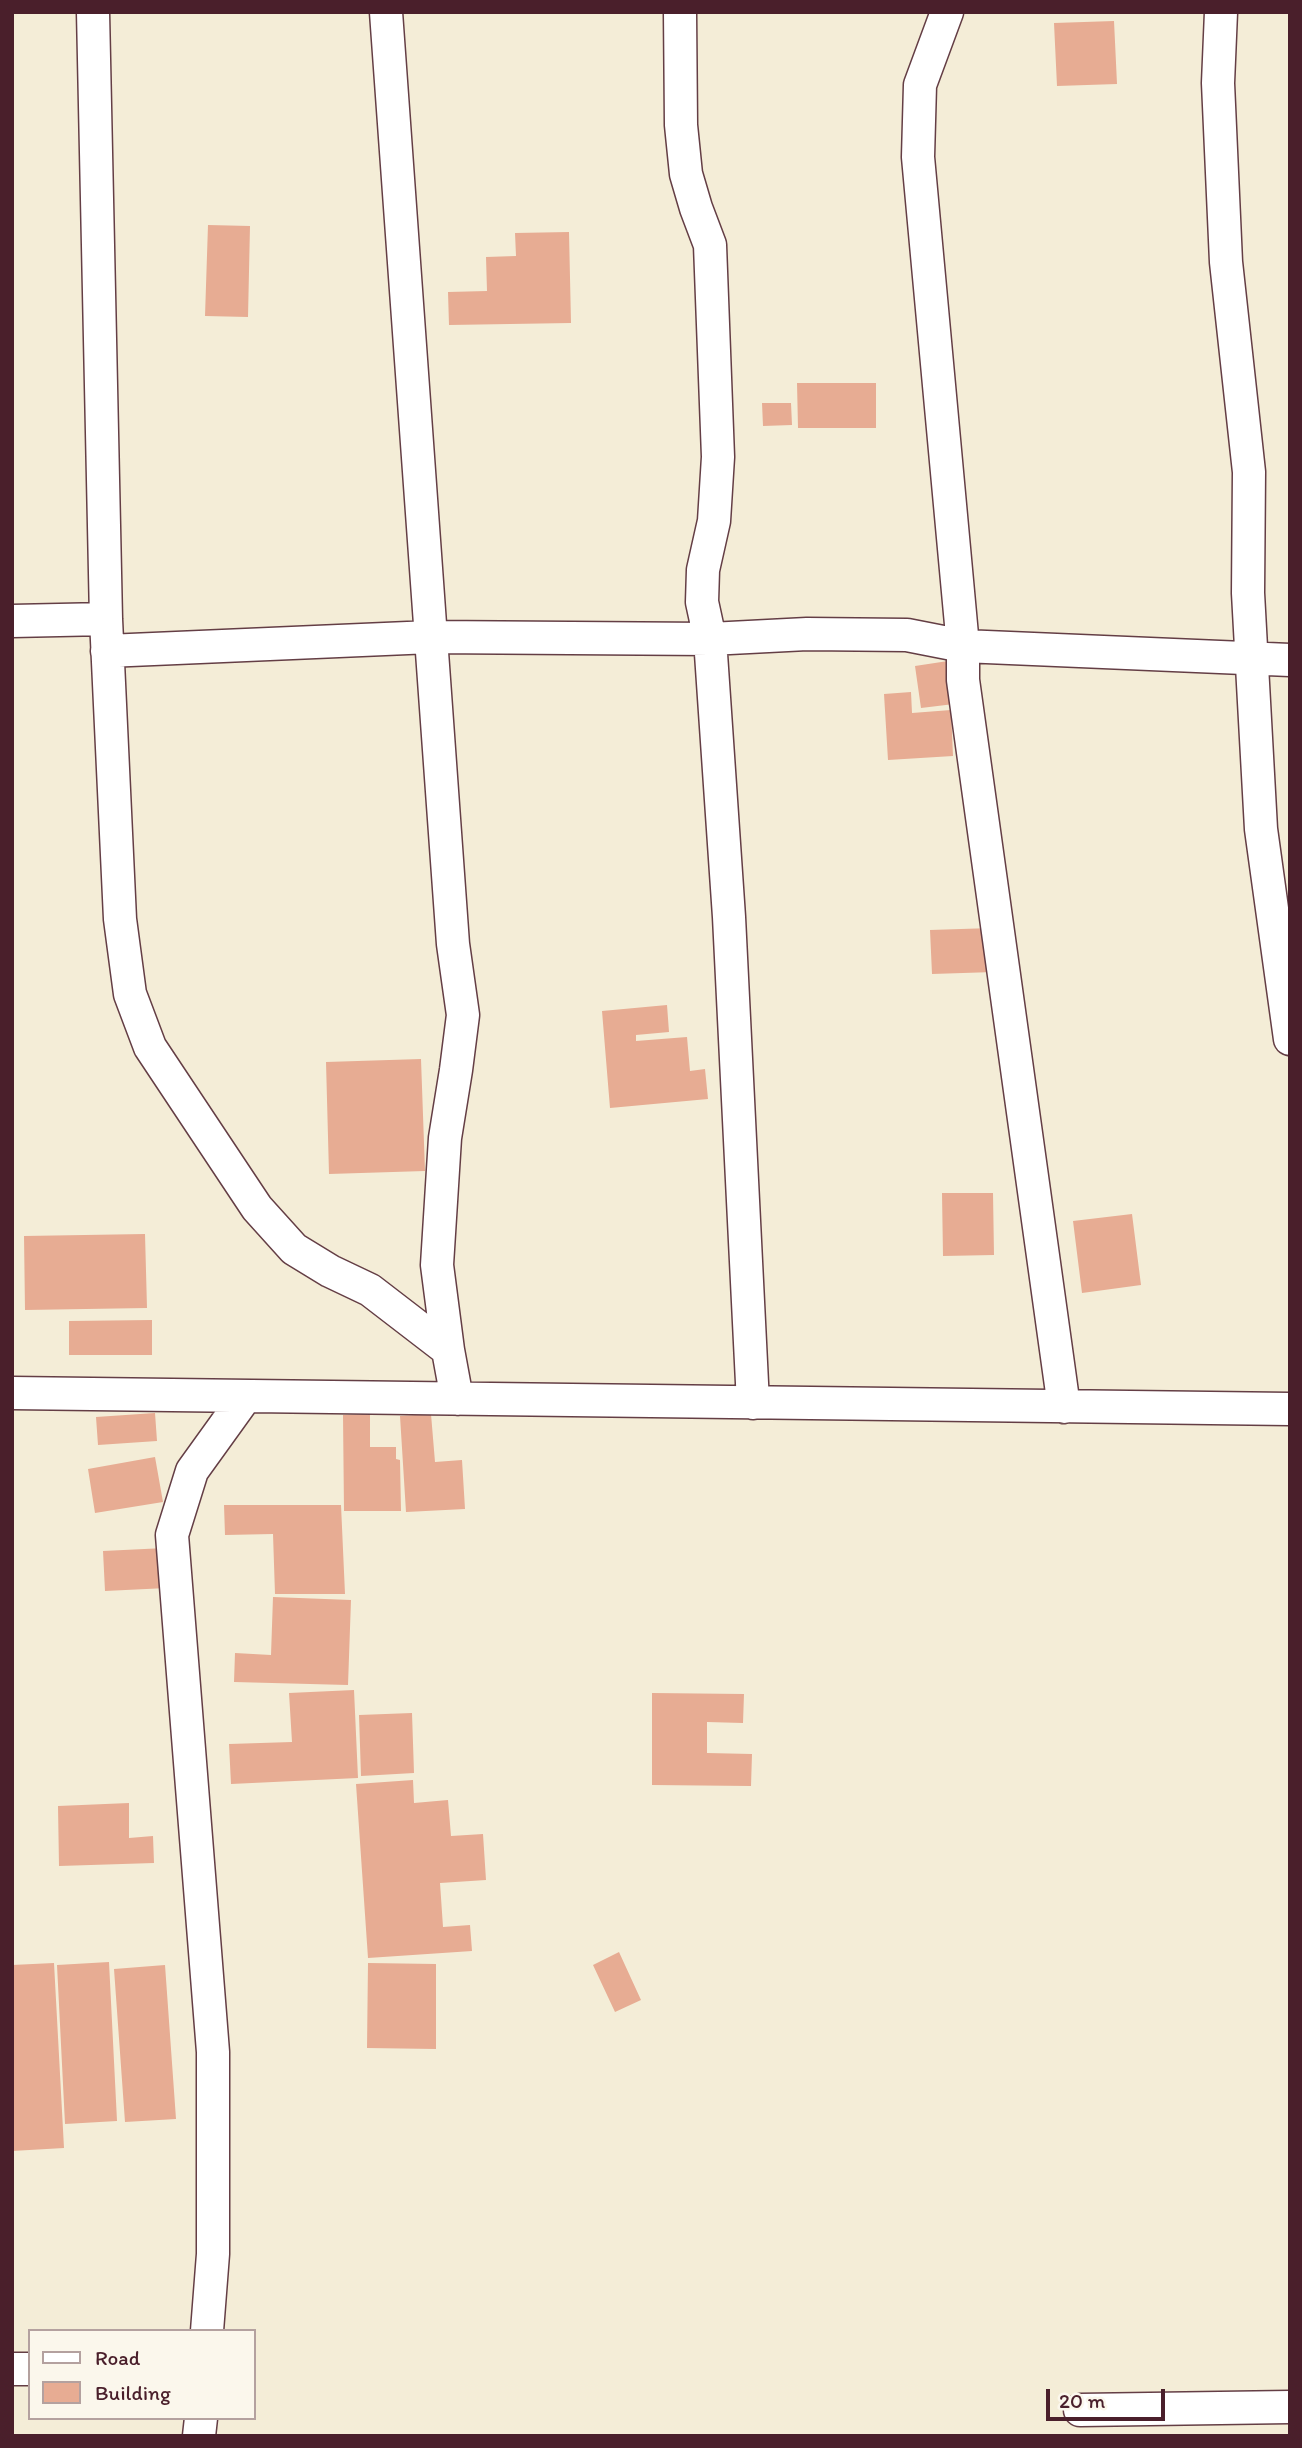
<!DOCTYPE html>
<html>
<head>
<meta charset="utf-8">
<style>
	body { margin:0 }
	#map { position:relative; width:1302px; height:2448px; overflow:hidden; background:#f4edd7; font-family:Itim,sans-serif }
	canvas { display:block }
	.frame { position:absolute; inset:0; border:14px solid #4a1f2b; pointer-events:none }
	.legend { position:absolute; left:28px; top:2329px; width:228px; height:91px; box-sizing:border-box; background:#fbf7ec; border:2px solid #b4a19f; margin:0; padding:9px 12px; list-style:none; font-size:21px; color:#4a1f2b }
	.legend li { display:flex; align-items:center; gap:14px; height:35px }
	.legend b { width:35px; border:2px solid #b4a19f }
	.scale { position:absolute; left:1046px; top:2389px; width:119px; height:32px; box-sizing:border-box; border:4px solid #4a1f2b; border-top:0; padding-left:9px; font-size:21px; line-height:24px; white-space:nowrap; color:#4a1f2b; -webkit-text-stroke:5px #fbf7ec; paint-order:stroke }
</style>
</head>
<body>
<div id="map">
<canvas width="1302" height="2448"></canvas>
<div class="frame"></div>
<ul class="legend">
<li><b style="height:9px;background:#fff"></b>Road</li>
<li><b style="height:19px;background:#e7ac93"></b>Building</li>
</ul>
<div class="scale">20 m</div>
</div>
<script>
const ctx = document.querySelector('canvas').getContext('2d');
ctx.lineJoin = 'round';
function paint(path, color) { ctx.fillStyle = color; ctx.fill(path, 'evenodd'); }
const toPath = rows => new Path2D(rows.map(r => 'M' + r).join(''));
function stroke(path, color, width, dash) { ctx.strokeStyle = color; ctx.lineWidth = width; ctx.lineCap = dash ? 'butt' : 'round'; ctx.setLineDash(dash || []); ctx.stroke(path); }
const building = toPath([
	[1114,21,1117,84,1057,86,1054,23],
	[208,225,250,226,248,317,205,316],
	[569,232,571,323,449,325,448,292,487,291,486,257,516,256,515,233],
	[797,383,876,383,876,428,798,428],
	[762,403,791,403,792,425,763,426],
	[948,661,954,704,921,708,915,666],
	[911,692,912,713,951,710,953,756,888,760,884,694],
	[992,928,994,972,932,974,930,930],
	[667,1005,669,1032,636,1035,636,1041,687,1037,690,1071,705,1069,708,1099,610,1108,602,1011],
	[421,1059,425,1171,329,1174,326,1062],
	[942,1193,993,1193,994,1255,943,1256],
	[1132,1214,1141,1285,1082,1293,1073,1221],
	[145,1234,147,1308,25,1310,24,1236],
	[152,1320,152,1355,69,1355,69,1321],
	[155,1413,157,1441,98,1445,96,1417],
	[370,1414,370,1447,396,1447,396,1459,400,1460,401,1511,344,1511,343,1415],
	[431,1414,435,1462,462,1460,465,1509,406,1512,400,1416],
	[155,1457,163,1502,95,1513,88,1469],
	[224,1505,341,1505,345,1594,275,1594,273,1534,225,1535],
	[165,1548,167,1588,105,1591,103,1551],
	[273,1597,351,1600,348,1685,234,1682,235,1653,271,1655],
	[354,1690,358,1778,231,1784,229,1744,292,1742,289,1693],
	[652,1693,744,1694,743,1723,707,1722,707,1753,752,1754,751,1786,652,1785],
	[412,1713,414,1773,361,1776,359,1715],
	[413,1780,414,1803,448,1800,451,1836,483,1834,486,1880,440,1883,443,1927,470,1925,472,1951,368,1958,356,1784],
	[129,1803,129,1838,153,1836,154,1863,59,1866,58,1806],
	[619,1952,641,2000,615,2012,593,1965],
	[109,1962,117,2121,65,2124,57,1965],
	[54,1963,64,2148,12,2151,12,1965],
	[368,1963,436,1964,436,2049,367,2048],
	[165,1965,176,2119,125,2122,114,1969]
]);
const street = toPath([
	[93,12,106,619,120,919,130,994,150,1047,257,1208,294,1249,330,1271,370,1290,448,1350],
	[386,12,453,944,463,1015,456,1070,445,1138,437,1265,448,1350,457,1399],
	[680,12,681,125,686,174,696,208,710,245,718,457,714,521,703,570,702,602,710,639,729,917,753,1403],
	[947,12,920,85,918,157,963,646,1290,660],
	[1221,12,1218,83,1226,262,1249,472,1248,593,1261,829,1290,1039],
	[12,621,106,619],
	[107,651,431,637,710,639,807,634,907,635,963,646,963,680,1064,1407],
	[12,1393,1290,1409],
	[207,2331,213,2254,213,2052,172,1535,192,1471,246,1396],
	[12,2369,30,2369],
	[1080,2410,1290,2407],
	[199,2436,201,2418]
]);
paint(building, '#e7ac93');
stroke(street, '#643e45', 35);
stroke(street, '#fff', 32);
</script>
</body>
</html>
